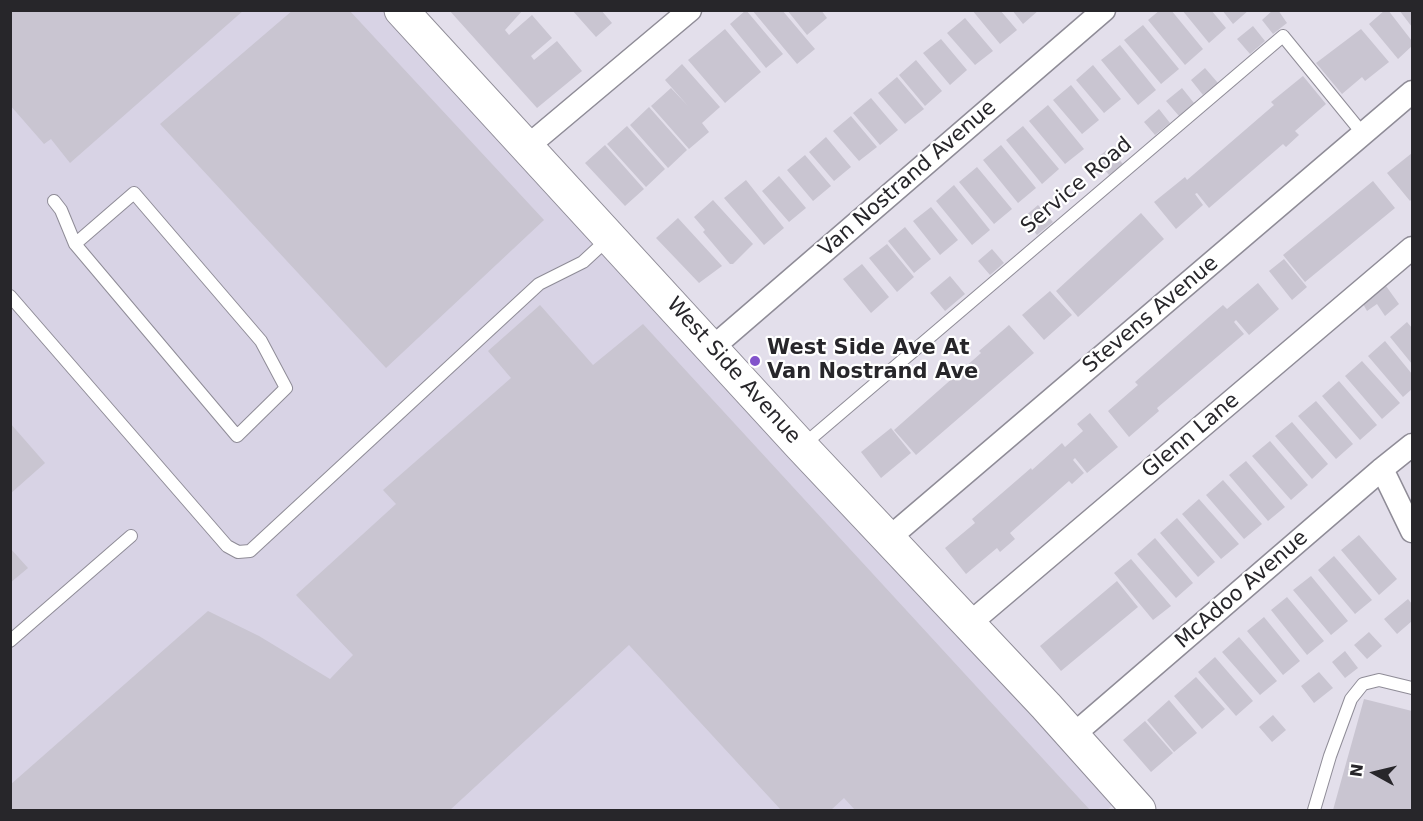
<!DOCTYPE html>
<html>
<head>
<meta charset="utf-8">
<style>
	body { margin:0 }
	#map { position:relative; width:1423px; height:821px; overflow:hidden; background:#e3dfeb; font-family:"DejaVu Sans",sans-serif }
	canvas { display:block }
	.frame { position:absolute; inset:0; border:12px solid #27262a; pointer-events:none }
	.north { position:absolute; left:1345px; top:743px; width:60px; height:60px; -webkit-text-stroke:4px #fff; paint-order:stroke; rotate:278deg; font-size:16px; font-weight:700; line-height:24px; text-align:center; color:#27262a }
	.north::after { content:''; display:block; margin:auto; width:21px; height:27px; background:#27262a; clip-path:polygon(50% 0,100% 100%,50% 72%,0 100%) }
</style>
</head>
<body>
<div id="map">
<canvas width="1423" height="821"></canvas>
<div class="frame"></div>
<div class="north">N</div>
</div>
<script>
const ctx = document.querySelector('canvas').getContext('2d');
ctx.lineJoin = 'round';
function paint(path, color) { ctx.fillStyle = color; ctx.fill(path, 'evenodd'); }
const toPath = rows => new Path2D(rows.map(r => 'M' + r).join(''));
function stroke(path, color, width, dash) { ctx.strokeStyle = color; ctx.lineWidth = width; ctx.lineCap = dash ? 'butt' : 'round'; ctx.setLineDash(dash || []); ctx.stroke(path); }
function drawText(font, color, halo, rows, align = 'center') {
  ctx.font = font + ' "DejaVu Sans",sans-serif'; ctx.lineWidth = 4.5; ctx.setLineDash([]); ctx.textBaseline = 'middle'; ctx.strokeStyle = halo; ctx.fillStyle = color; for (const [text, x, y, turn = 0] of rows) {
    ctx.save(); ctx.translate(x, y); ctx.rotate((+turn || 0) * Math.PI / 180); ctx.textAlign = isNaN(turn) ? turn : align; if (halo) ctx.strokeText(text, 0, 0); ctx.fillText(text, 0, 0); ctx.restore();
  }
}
const built = toPath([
	[10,11,383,11,1116,802,1107,810,11,810]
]);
const building = toPath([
	[10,10,244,10,70,163,51,139,44,144,10,105],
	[293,10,349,10,544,220,386,368,160,124],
	[449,10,523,10,505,30,509,35,532,15,552,38,531,56,534,60,557,41,582,71,537,108],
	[572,10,601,10,612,23,596,37],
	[746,10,783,54,766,68,730,24],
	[752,10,782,10,815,49,797,64],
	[787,10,821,10,827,18,807,35],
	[972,10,1000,10,1017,30,1000,44],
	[1012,10,1039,10,1023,24],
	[1160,10,1171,10,1203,49,1185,65,1148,20],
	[1182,10,1211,10,1226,28,1209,43],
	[1222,10,1249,10,1233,24],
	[1273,10,1278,10,1287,23,1273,34,1262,20],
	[1385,10,1388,10,1412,41,1412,46,1398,59,1369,24],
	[1399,10,1412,10,1412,27],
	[965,18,993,51,975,65,947,33],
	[1143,25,1179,69,1161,84,1124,40],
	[1253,26,1265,41,1250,54,1237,39],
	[725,29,761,72,725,103,688,60],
	[1361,29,1389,62,1365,81,1362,77,1342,94,1316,63],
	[941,39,967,70,950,85,923,53],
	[1120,45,1156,90,1138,105,1101,60],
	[916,60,942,91,925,106,899,75],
	[682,64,720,107,702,123,709,132,689,149,651,106,671,88,688,106,665,80],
	[1093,65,1121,99,1104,113,1076,80],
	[1205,68,1218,83,1203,95,1191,80],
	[1303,76,1326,104,1295,131,1299,135,1286,147,1283,144,1209,208,1197,193,1195,194,1203,205,1176,229,1154,202,1185,177,1187,180,1201,168,1274,105,1271,102],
	[897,77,924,109,905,124,878,93],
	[1071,85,1099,120,1082,134,1053,100],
	[1182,88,1194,103,1179,116,1166,101],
	[871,98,898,130,880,145,853,113],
	[1048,105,1084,149,1065,164,1029,121],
	[649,107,687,150,668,168,630,125],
	[1159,109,1170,123,1155,135,1144,122],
	[851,116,877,147,859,161,833,131],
	[627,126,665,169,646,187,607,144],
	[1023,126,1059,169,1042,184,1006,140],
	[826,137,851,167,834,181,809,152],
	[605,145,644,189,625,206,585,163],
	[1001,145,1036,188,1018,203,983,160],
	[1109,148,1123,164,1109,175,1096,159],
	[1412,153,1412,199,1410,201,1387,173],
	[805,155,831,186,813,201,787,170],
	[977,167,1012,209,994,224,959,182],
	[779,176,806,208,789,222,762,191],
	[746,180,784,228,764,245,724,198],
	[1373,181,1395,208,1305,282,1283,255],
	[954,185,990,230,972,245,936,201],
	[713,200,753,244,733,264,730,264,703,232,705,230,694,217],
	[1038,205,1053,222,1037,235,1023,218],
	[931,207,958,240,940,255,913,221],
	[1141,213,1164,239,1078,317,1056,291],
	[678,218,722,266,699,283,656,238],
	[905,227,931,259,914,273,888,241],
	[887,244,914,277,897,292,869,258],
	[992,249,1004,263,990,275,978,261],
	[1284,259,1307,287,1292,300,1269,271],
	[862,264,889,297,871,313,843,279],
	[950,276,965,294,945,311,930,293],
	[1258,283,1279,309,1249,335,1236,320,1234,322,1244,334,1157,408,1159,411,1129,437,1108,411,1138,385,1135,382,1209,317,1223,305,1227,309],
	[1386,286,1399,304,1385,316,1377,304,1367,311,1362,302],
	[1050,291,1072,315,1044,340,1022,315],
	[540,305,593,365,643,324,1090,810,855,810,844,798,831,810,781,810,629,645,450,810,10,810,10,785,208,611,259,636,330,679,353,655,296,595,396,504,383,490,511,378,488,351],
	[1407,322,1412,328,1412,364,1390,337],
	[1009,325,1034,353,916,455,894,430,981,353,979,351],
	[1385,341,1412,374,1412,389,1403,397,1368,356],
	[1362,361,1400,403,1382,419,1345,376],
	[1339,381,1377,425,1360,440,1322,396],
	[1316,401,1353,444,1336,459,1298,416],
	[1090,413,1118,447,1087,473,1075,458,1073,460,1084,473,1072,484,1069,481,1010,533,1015,539,1000,552,997,548,966,574,945,548,975,523,972,519,1031,468,1032,470,1062,443,1065,447,1083,431,1077,424],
	[1292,422,1328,464,1312,479,1275,436],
	[10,423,45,463,10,494],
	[891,428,911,453,881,478,861,452],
	[1270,441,1308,485,1291,500,1252,456],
	[1246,461,1285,507,1268,521,1229,475],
	[1223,480,1262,524,1244,539,1206,495],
	[1199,499,1239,544,1221,559,1182,514],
	[1177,518,1215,562,1198,577,1160,533],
	[1359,535,1397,579,1379,595,1341,550],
	[1155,538,1193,583,1176,598,1137,554],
	[10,548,28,568,10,583],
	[1334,556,1372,600,1355,614,1318,570],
	[1131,559,1171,606,1153,620,1114,573],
	[1311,576,1348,621,1331,635,1293,590],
	[1117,581,1138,607,1061,671,1040,646],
	[1287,597,1324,641,1307,655,1271,610],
	[1408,599,1412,604,1412,621,1397,634,1384,619],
	[1264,617,1300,661,1283,675,1247,631],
	[1369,632,1382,646,1367,659,1354,645],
	[1239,637,1277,681,1260,695,1222,652],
	[1345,651,1358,668,1345,678,1332,662],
	[1215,657,1253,701,1236,716,1198,672],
	[1319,672,1333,688,1314,703,1301,686],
	[1196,677,1225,709,1202,729,1174,696],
	[1364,699,1412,711,1412,810,1333,810],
	[1169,700,1197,733,1174,752,1147,720],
	[1273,715,1286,730,1272,742,1259,727],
	[1145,721,1173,753,1151,772,1123,740]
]);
const service = toPath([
	[54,201,61,210,75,244,237,436,286,388,261,341,134,193,75,244],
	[10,296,227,546,238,552,250,551,539,284,583,262,609,238],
	[802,446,1283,36,1363,134],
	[10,641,131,536],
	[1314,810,1330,756,1351,699,1363,684,1379,680,1412,688]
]);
const minor = toPath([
	[528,146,690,10],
	[712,348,1104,10],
	[1382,469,1412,531],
	[889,538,1412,92],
	[969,624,1412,248],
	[1072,736,1382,469,1412,445]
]);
const secondary = toPath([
	[401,10,801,446,1046,706,1139,810]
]);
const markers = [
	[755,361,6,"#8253cb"]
];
const streetNames = [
	["Van Nostrand Avenue",908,179,-41],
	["Service Road",1077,186,-40],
	["Stevens Avenue",1151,315,-40],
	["West Side Avenue",733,371,48],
	["Glenn Lane",1191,436,-40],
	["McAdoo Avenue",1242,590,-41]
];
const poiNames = [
	["West Side Ave At",767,349],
	["Van Nostrand Ave",767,373]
];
paint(built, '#d8d3e5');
paint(building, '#c9c5d1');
stroke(service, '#8f8c97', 14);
stroke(minor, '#8f8c97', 25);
stroke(secondary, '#8f8c97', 35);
stroke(service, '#fff', 12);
stroke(minor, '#fff', 22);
stroke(secondary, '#fff', 33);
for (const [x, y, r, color] of markers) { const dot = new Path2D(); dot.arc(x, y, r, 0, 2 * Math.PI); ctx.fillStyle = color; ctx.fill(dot); stroke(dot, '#fff', 2); }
drawText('21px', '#27262a', '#fff', streetNames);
drawText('bold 21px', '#27262a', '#fff', poiNames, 'left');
</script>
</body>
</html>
